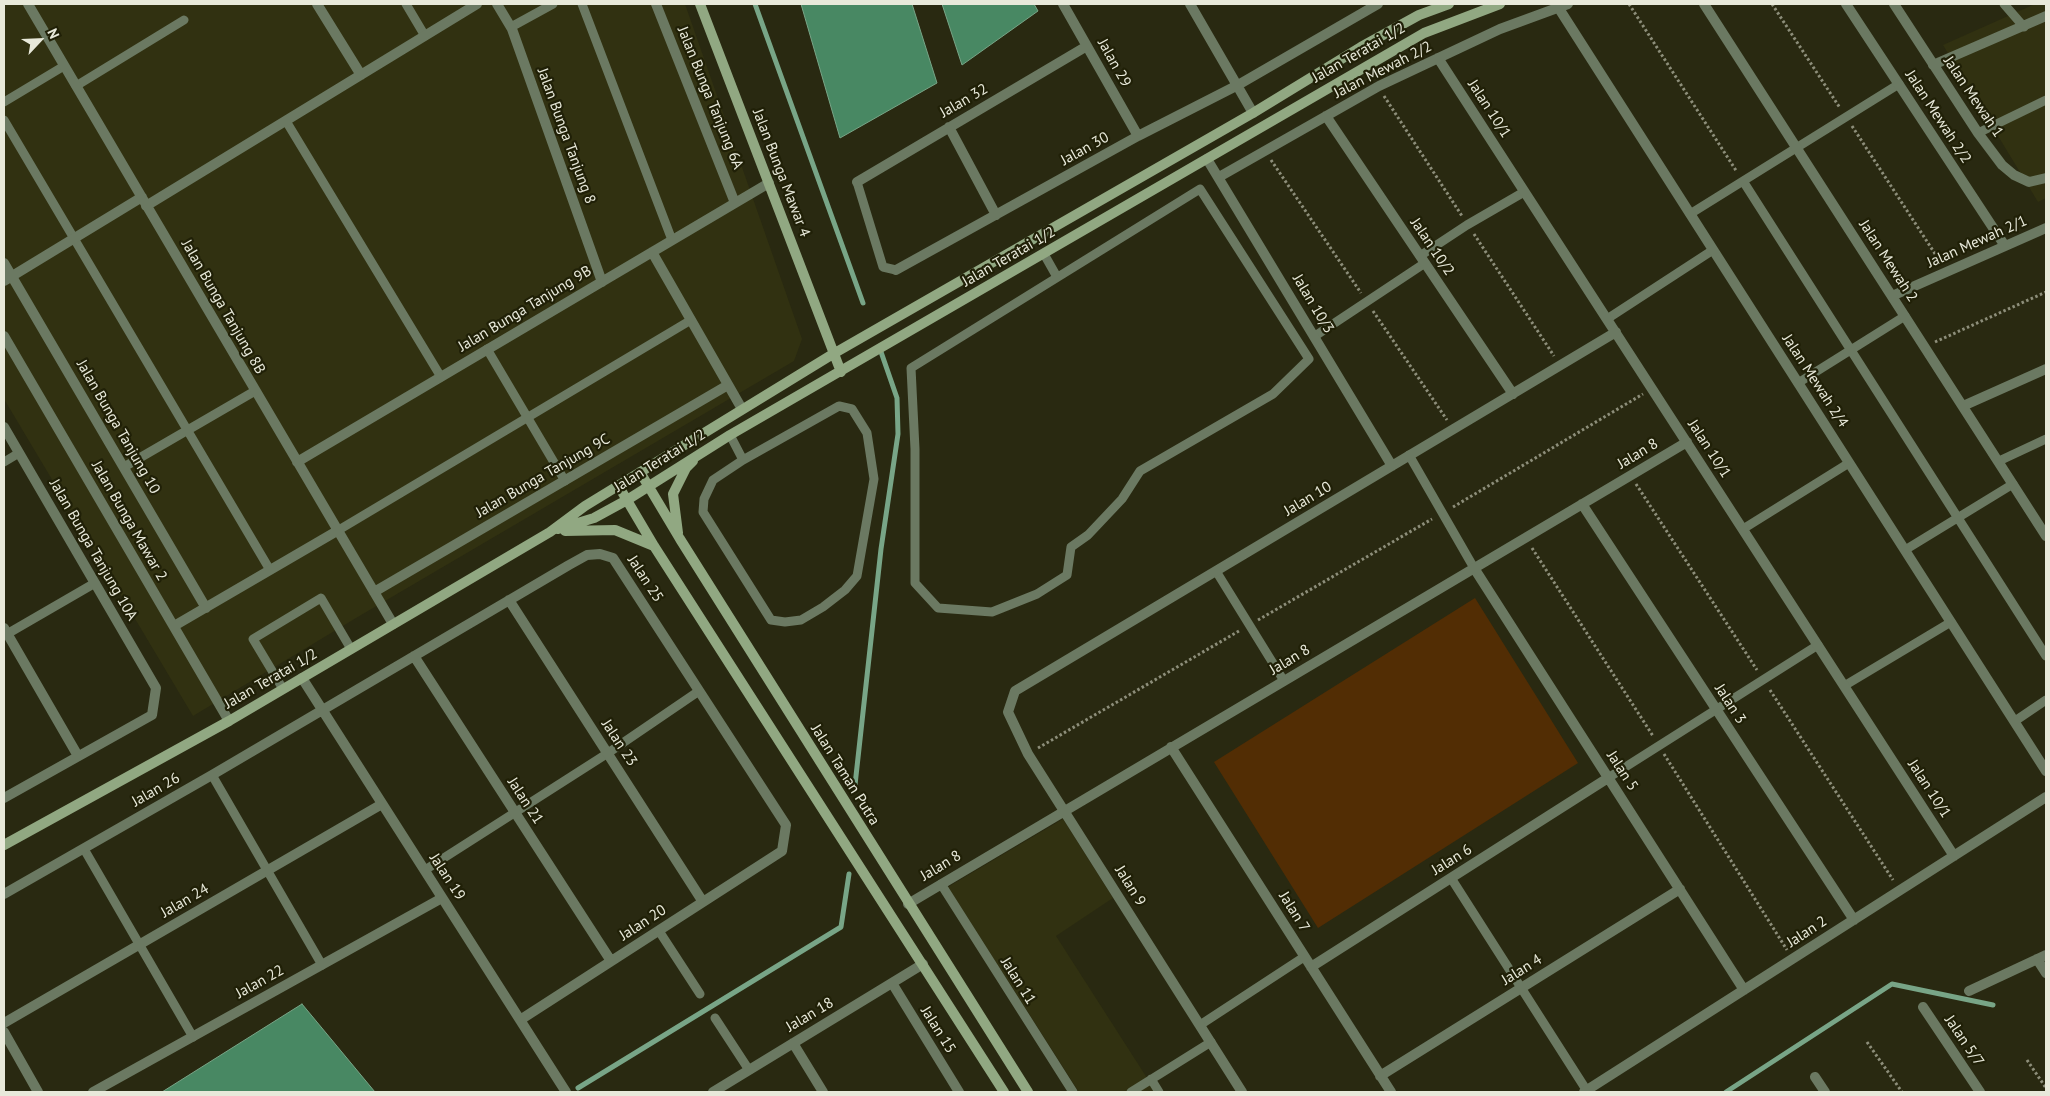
<!DOCTYPE html>
<html>
<head>
<meta charset="utf-8">
<style>
	body { margin:0 }
	#map { position:relative; width:2050px; height:1096px; overflow:hidden; background:#292911; font-family:"PT Sans",sans-serif }
	canvas { display:block }
	.frame { position:absolute; inset:0; border:5px solid #e8e9da; pointer-events:none }
	.north { position:absolute; left:15px; top:15px; width:50px; height:50px; -webkit-text-stroke:4px #202007; paint-order:stroke; rotate:65deg; font-size:14px; font-weight:700; line-height:20px; text-align:center; color:#e8e9da }
	.north::after { content:''; display:block; margin:auto; width:18px; height:22px; background:#e8e9da; clip-path:polygon(50% 0,100% 100%,50% 72%,0 100%) }
</style>
</head>
<body>
<div id="map">
<canvas width="2050" height="1096"></canvas>
<div class="frame"></div>
<div class="north">N</div>
</div>
<script>
const ctx = document.querySelector('canvas').getContext('2d');
ctx.lineJoin = 'round';
function paint(path, color) { ctx.fillStyle = color; ctx.fill(path, 'evenodd'); }
const toPath = rows => new Path2D(rows.map(r => 'M' + r).join(''));
function stroke(path, color, width, dash) { ctx.strokeStyle = color; ctx.lineWidth = width; ctx.lineCap = dash ? 'butt' : 'round'; ctx.setLineDash(dash || []); ctx.stroke(path); }
function drawText(font, color, halo, rows, align = 'center') {
  ctx.font = font + ' "PT Sans",sans-serif'; ctx.lineWidth = 4.5; ctx.setLineDash([]); ctx.textBaseline = 'middle'; ctx.strokeStyle = halo; ctx.fillStyle = color; for (const [text, x, y, turn = 0] of rows) {
    ctx.save(); ctx.translate(x, y); ctx.rotate((+turn || 0) * Math.PI / 180); ctx.textAlign = isNaN(turn) ? turn : align; if (halo) ctx.strokeText(text, 0, 0); ctx.fillText(text, 0, 0); ctx.restore();
  }
}
const built = toPath([
	[4,4,685,4,802,339,794,361,356,618,193,716,4,399],
	[2035,4,2046,4,2046,198,2038,202,1943,45],
	[1063,819,1113,898,1056,936,1156,1092,1079,1092,948,887]
]);
const green = toPath([
	[1475,598,1578,763,1318,928,1214,762]
]);
const water = toPath([
	[801,4,912,4,937,83,840,138,801,4],
	[942,4,1034,4,1038,11,962,65,942,4],
	[302,1004,375,1092,162,1092,302,1004]
]);
const stream = toPath([
	[755,4,863,303],
	[855,785,881,549,898,434,897,398,880,349],
	[578,1088,841,927,849,874],
	[1726,1092,1892,984,1993,1005]
]);
const path = toPath([
	[1629,4,1737,172],
	[1772,4,1840,108],
	[1384,96,1462,216],
	[1852,126,1941,263],
	[1271,160,1361,293],
	[1474,234,1554,356],
	[1373,311,1447,420],
	[1935,342,2046,292],
	[1636,484,1757,670],
	[1453,507,1643,394],
	[1532,548,1653,736],
	[1258,620,1432,519],
	[1770,690,1893,880],
	[1038,748,1239,631],
	[1664,754,1787,950],
	[1867,1042,1902,1092],
	[2027,1060,2046,1088]
]);
const lane = toPath([
	[406,4,425,36],
	[582,4,672,240],
	[2004,4,2024,27],
	[511,27,553,4],
	[76,86,184,20],
	[4,102,64,66],
	[4,120,270,570],
	[286,121,441,377],
	[1978,133,2046,100],
	[1743,181,2046,656],
	[857,182,883,267,896,270],
	[1200,189,1309,359,1273,394,1140,471,1122,499,1088,535,1071,547,1067,575,1037,594,992,612,938,608,915,583,915,449,911,368,1200,189],
	[1690,214,1899,84],
	[1044,254,1057,277],
	[1420,256,1467,225,1524,192],
	[1607,319,1713,250],
	[1315,336,1425,263],
	[487,349,565,481],
	[1798,383,1905,316],
	[839,406,852,409,867,433,874,479,857,576,845,590,823,607,801,620,785,622,771,620,703,512,704,499,713,480,743,460,839,406],
	[730,435,743,460],
	[1409,455,1474,568],
	[1999,461,2046,439],
	[4,462,19,453],
	[124,467,255,391],
	[1743,529,1849,463],
	[337,531,691,320],
	[1905,550,2013,484],
	[1216,571,1284,681],
	[7,634,95,583],
	[1844,686,1951,622],
	[283,689,253,639,321,598,351,649],
	[2015,721,2046,700],
	[212,775,322,965],
	[1608,778,1818,645],
	[84,849,193,1037],
	[425,870,608,753,699,691],
	[1451,878,1587,1091],
	[941,884,1073,1092],
	[659,931,700,994],
	[715,1018,749,1070],
	[1200,1025,1304,957],
	[1151,1079,1159,1092],
	[1131,1092,1211,1042]
]);
const street = toPath([
	[28,4,393,624],
	[317,4,361,75],
	[497,4,512,29,602,282],
	[656,4,735,203],
	[1063,4,1138,136],
	[1190,4,1253,113],
	[1704,4,2046,536],
	[1846,4,2005,246],
	[1894,4,1978,133,2002,165,2014,175,2029,182,2046,178],
	[1558,7,2046,771],
	[1438,58,1954,856],
	[1933,65,2046,16],
	[1326,116,1513,394],
	[949,127,996,215],
	[1207,159,1392,466],
	[1219,177,1379,86,1500,29,1568,4],
	[857,182,1087,46],
	[146,206,477,4],
	[652,252,742,409],
	[4,263,206,608],
	[896,270,1138,136,1238,85,1378,4],
	[4,281,142,197],
	[1892,296,2046,228],
	[4,336,229,721],
	[1963,406,2046,369],
	[4,427,156,688,152,715,4,798],
	[297,462,769,183],
	[1582,504,1854,920],
	[1474,568,1744,990],
	[374,592,728,385],
	[509,600,703,902],
	[174,626,337,531],
	[4,628,78,756],
	[414,656,611,961],
	[302,678,566,1092],
	[1171,747,1391,1092],
	[4,894,212,775,569,565,587,555,600,554,613,558,786,825,782,851,520,1020],
	[908,904,1687,442],
	[2037,959,2046,973],
	[1311,967,1608,778],
	[892,983,959,1092],
	[1969,991,2046,955],
	[1923,1007,1980,1092],
	[4,1023,382,804],
	[4,1032,38,1092],
	[793,1043,823,1092],
	[1380,1076,1680,889],
	[1815,1077,1825,1092],
	[93,1092,442,898],
	[713,1092,923,964],
	[1242,1092,1028,754,1008,712,1015,691,1616,332],
	[1584,1092,2046,797]
]);
const secondary = toPath([
	[700,4,841,372],
	[640,472,680,539,1028,1092],
	[618,485,654,546,1004,1092],
	[558,529,594,518,627,500,730,435,1424,33,1500,4],
	[565,531,615,530,654,546],
	[678,533,673,494,686,468,693,461],
	[4,845,229,721,550,532,585,506,833,354,1253,113,1361,47,1419,15,1449,4]
]);
const streetNames = [
	["Jalan Teratai 1/2",1359,53,-30],
	["Jalan 29",1114,63,61],
	["Jalan Mewah 2/2",1383,70,-27],
	["Jalan Mewah 1",1973,97,56],
	["Jalan Bunga Tanjung 6A",710,98,68],
	["Jalan 32",964,101,-30],
	["Jalan 10/1",1489,109,57],
	["Jalan Mewah 2/2",1938,117,57],
	["Jalan Bunga Tanjung 8",566,136,70],
	["Jalan 30",1085,149,-29],
	["Jalan Bunga Mawar 4",781,173,69],
	["Jalan Mewah 2/1",1977,242,-24],
	["Jalan 10/2",1432,247,56],
	["Jalan Teratai 1/2",1009,257,-30],
	["Jalan Mewah 2",1888,261,57],
	["Jalan 10/3",1313,304,59],
	["Jalan Bunga Tanjung 8B",223,307,60],
	["Jalan Bunga Tanjung 9B",525,309,-31],
	["Jalan Mewah 2/4",1815,381,57],
	["Jalan Bunga Tanjung 10",118,427,60],
	["Jalan 10/1",1709,449,57],
	["Jalan 8",1638,454,-31],
	["Jalan Teratai 1/2",660,461,-32],
	["Jalan Bunga Tanjung 9C",543,476,-30],
	["Jalan 10",1308,499,-31],
	["Jalan Bunga Mawar 2",129,521,60],
	["Jalan Bunga Tanjung 10A",93,550,60],
	["Jalan 25",645,579,57],
	["Jalan 8",1290,660,-31],
	["Jalan Teratai 1/2",271,679,-30],
	["Jalan 3",1730,704,57],
	["Jalan 23",619,743,57],
	["Jalan 5",1622,771,57],
	["Jalan Taman Putra",845,775,58],
	["Jalan 10/1",1929,789,57],
	["Jalan 26",156,790,-30],
	["Jalan 21",525,801,57],
	["Jalan 6",1452,860,-32],
	["Jalan 8",941,866,-31],
	["Jalan 19",447,877,57],
	["Jalan 9",1130,886,58],
	["Jalan 24",185,901,-30],
	["Jalan 7",1294,912,58],
	["Jalan 20",643,923,-33],
	["Jalan 2",1807,932,-33],
	["Jalan 4",1522,970,-32],
	["Jalan 11",1018,981,58],
	["Jalan 22",260,982,-29],
	["Jalan 18",810,1015,-31],
	["Jalan 15",938,1030,58],
	["Jalan 5/7",1964,1041,56]
];
paint(built, '#313111');
paint(green, '#522d04');
paint(water, '#488863');
stroke(water, '#78a587', 1);
stroke(stream, '#78a587', 5);
stroke(path, '#8d8e7a', 3, [2.5, 2.5]);
stroke(lane, '#6b7962', 9);
stroke(street, '#6b7962', 10);
stroke(secondary, '#91a882', 10);
drawText('15px', '#e8e9da', '#202007', streetNames);
</script>
</body>
</html>
